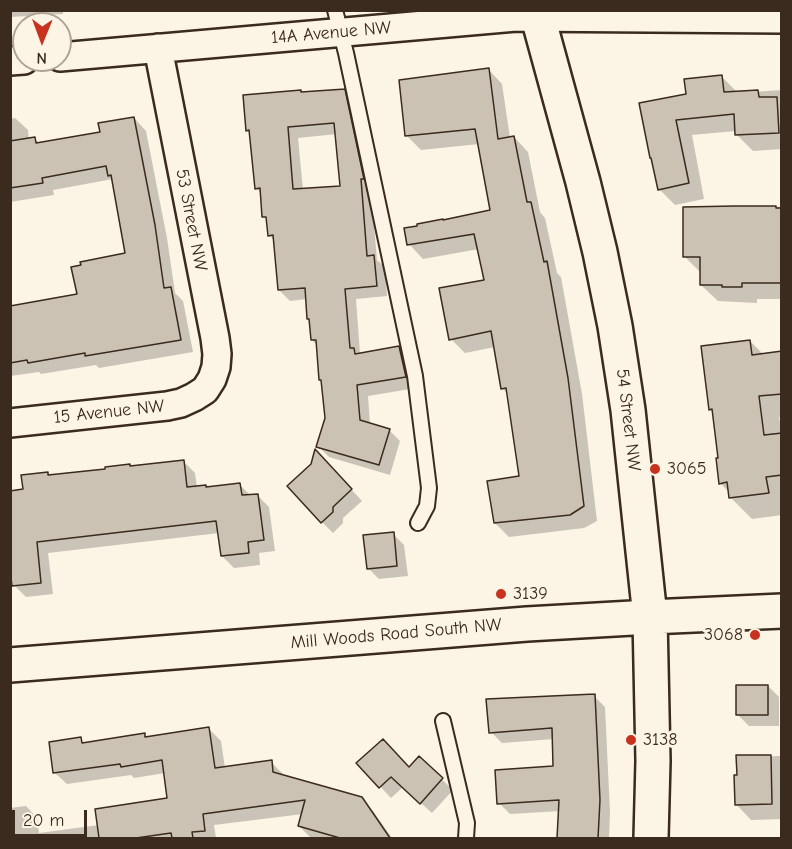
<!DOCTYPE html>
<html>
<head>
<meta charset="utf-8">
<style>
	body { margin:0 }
	#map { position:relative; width:792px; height:849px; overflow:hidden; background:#fcf5e5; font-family:"Comic Neue",sans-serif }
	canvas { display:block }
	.frame { position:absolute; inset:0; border:12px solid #3b2a1e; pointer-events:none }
	.north { position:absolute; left:12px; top:12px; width:60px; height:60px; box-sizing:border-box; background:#fcf5e5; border:2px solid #afa495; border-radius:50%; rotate:181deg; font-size:16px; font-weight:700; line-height:24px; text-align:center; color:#3b2a1e }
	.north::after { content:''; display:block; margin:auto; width:21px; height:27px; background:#c8321e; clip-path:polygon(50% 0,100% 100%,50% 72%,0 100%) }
	.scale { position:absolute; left:12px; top:810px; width:75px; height:27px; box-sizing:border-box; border:3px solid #3b2a1e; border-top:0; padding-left:8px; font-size:18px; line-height:21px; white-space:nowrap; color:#3b2a1e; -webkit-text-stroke:4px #fcf5e5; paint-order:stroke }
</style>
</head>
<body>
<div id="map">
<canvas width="792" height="849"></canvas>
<div class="frame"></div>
<div class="north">N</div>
<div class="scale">20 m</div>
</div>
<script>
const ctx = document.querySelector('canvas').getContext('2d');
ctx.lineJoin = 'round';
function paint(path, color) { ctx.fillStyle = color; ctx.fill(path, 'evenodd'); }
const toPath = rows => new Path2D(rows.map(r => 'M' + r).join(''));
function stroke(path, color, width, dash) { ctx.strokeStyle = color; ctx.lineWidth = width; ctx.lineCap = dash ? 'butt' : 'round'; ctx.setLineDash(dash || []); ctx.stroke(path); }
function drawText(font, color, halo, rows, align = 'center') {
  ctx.font = font + ' "Comic Neue",sans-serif'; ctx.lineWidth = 6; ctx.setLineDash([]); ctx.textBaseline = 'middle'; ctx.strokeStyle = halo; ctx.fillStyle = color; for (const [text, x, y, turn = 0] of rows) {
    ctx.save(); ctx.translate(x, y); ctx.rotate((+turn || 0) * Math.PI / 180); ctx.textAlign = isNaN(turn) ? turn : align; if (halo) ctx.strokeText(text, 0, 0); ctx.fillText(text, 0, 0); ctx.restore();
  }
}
const shadow = toPath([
	[10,10,84,10,63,12,63,14,10,17],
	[488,69,502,84,510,138,514,137,528,152,540,212,545,218,557,273,561,277,582,394,597,521,584,528,509,537,495,523,521,478,509,395,502,388,495,347,465,353,451,339,486,281,479,249,423,259,409,244,492,211,479,144,421,150,407,136],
	[721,76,738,93,782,90,782,149,753,151,737,135,736,131,692,135,704,199,675,205,659,189,653,159,687,95],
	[344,91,355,102,371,190,377,260,385,267,387,296,356,299,360,354,399,347,410,359,416,388,368,396,370,424,389,430,400,441,390,475,329,457,318,446,326,418,318,346,312,340,307,299,290,301,279,290,275,241,269,235,268,221,264,216,262,194,256,188,251,134,247,130,302,93],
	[337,134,341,187,303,190,298,138],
	[15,118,28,130,29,140,35,139,40,144,102,133,134,118,146,131,167,238,175,293,183,301,193,352,99,368,96,365,41,374,39,372,10,376,10,305,13,307,79,295,127,254,113,179,53,190,54,195,10,202,10,119],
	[763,206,782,207,782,299,757,299,757,303,718,301,701,285,701,273,685,257],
	[750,341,764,355,781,353,782,417,779,417,782,433,782,515,752,519,731,498,730,493,720,483,720,459,714,412,710,409],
	[183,461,195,473,197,487,207,488,239,484,251,496,257,495,269,507,275,551,259,553,260,565,234,568,222,556,219,533,48,553,53,594,26,597,14,585,24,491,47,474,50,476,106,470,130,466,131,467],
	[326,462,362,501,343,518,343,523,333,533,322,522],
	[393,534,404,545,408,576,379,579,368,568],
	[768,686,779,697,779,726,749,726,738,715],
	[594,696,605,707,610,812,609,838,559,838,560,811,510,814,499,803,555,768,554,739,502,743,491,732],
	[209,729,221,741,225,768,271,762,283,774,283,776,361,799,373,811,392,838,311,838,299,826,303,814,214,825,216,838,10,838,10,808,26,806,37,818,39,833,99,825,168,800,165,773,134,778,131,775,67,784,55,773,80,739,85,744,144,734,148,738],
	[782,756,782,819,751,820,736,804,738,776,738,757],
	[419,758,453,790,432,813,403,787,391,798,358,763,410,768]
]);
const building = toPath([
	[489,68,498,139,514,136,527,202,531,202,544,262,547,261,568,378,584,506,570,515,494,523,487,481,519,476,506,388,501,389,491,331,449,340,439,288,484,280,474,234,407,245,404,228,417,226,417,224,443,219,443,220,490,210,475,129,405,136,399,80,489,68],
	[722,75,724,92,758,90,759,97,777,97,779,133,735,135,734,114,676,120,689,183,658,190,651,158,650,158,639,103,686,94,684,79,722,75],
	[345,89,364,179,361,179,367,256,374,255,377,286,345,289,350,348,354,348,355,354,399,346,406,377,357,385,360,420,390,429,379,465,316,447,325,418,321,380,319,380,316,340,311,340,309,319,307,319,305,288,278,290,273,235,268,236,266,217,262,217,260,188,255,189,249,130,246,131,243,95,301,90,301,92,345,89],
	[334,123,340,186,293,189,288,127,334,123],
	[134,117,155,225,164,288,171,287,181,340,85,356,85,353,28,363,27,360,10,363,10,306,77,294,71,267,81,265,80,262,125,253,111,175,108,176,106,166,42,178,43,183,10,188,10,141,35,137,36,143,100,132,98,123,134,117],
	[734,206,776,206,776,208,782,208,782,283,742,283,742,287,722,287,722,285,700,285,700,257,683,257,683,207,734,206],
	[750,340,752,355,782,351,782,394,759,396,764,435,782,433,782,475,766,477,769,493,729,498,727,482,719,484,716,458,718,458,712,409,709,410,701,346,750,340],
	[315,449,352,489,333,507,333,512,321,523,287,486,311,464,315,449],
	[184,460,187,487,206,485,206,487,240,483,242,495,258,494,264,540,248,542,249,553,221,556,216,521,37,542,41,583,12,586,10,570,10,491,23,489,21,475,48,472,48,475,105,469,105,467,130,464,130,466,184,460],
	[394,532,397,566,367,569,363,535,394,532],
	[736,685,768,685,768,715,736,715,736,685],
	[595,694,600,800,598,838,557,838,559,800,497,804,495,770,553,766,552,728,489,733,486,699,595,694],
	[209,727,215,768,272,760,273,772,362,797,390,838,340,838,298,826,305,800,203,814,205,831,192,832,193,838,172,838,171,833,136,838,99,838,95,809,167,798,162,760,121,767,120,764,53,773,49,742,81,737,82,743,145,733,145,737,209,727],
	[383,739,409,767,419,756,443,778,420,804,391,777,379,788,356,763,383,739],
	[736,755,771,755,772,804,735,805,734,775,737,775,736,755]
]);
const lane = toPath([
	[335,10,346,53,415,376,429,488,427,506,418,523],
	[443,721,467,823,466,838]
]);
const street = toPath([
	[60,57,516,17,782,19],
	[10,61,24,60],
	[10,423,167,406,181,403,194,397,205,390,212,379,216,367,217,354,215,338,158,48]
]);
const secondary = toPath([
	[536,10,583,182,600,252,615,326,628,410,650,617,653,761,651,838],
	[10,665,527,624,650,617,782,611]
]);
const markers = [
	[655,469,6,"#c8321e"],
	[501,594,6,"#c8321e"],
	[755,635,6,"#c8321e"],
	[631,740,6,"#c8321e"]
];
const streetNames = [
	["14A Avenue NW",331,33,-5],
	["53 Street NW",191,220,79],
	["15 Avenue NW",109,412,-6],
	["54 Street NW",628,420,83],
	["Mill Woods Road South NW",396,634,-5]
];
const poiNames = [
	["3065",667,469],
	["3139",513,594],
	["3068",743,635,"right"],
	["3138",643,740]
];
paint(shadow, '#0003');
paint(building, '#ccc2b3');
stroke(building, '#3b2a1e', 1.5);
stroke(lane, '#3b2a1e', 18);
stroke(street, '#3b2a1e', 32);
stroke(secondary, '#3b2a1e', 38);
stroke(lane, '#fcf5e5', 14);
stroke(street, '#fcf5e5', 27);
stroke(secondary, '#fcf5e5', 33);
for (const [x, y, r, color] of markers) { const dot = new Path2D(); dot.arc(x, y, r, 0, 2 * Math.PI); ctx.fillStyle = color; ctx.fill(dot); stroke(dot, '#fcf5e5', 2); }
drawText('18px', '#3b2a1e', '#fcf5e5', streetNames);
drawText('18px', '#3b2a1e', '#fcf5e5', poiNames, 'left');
</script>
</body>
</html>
